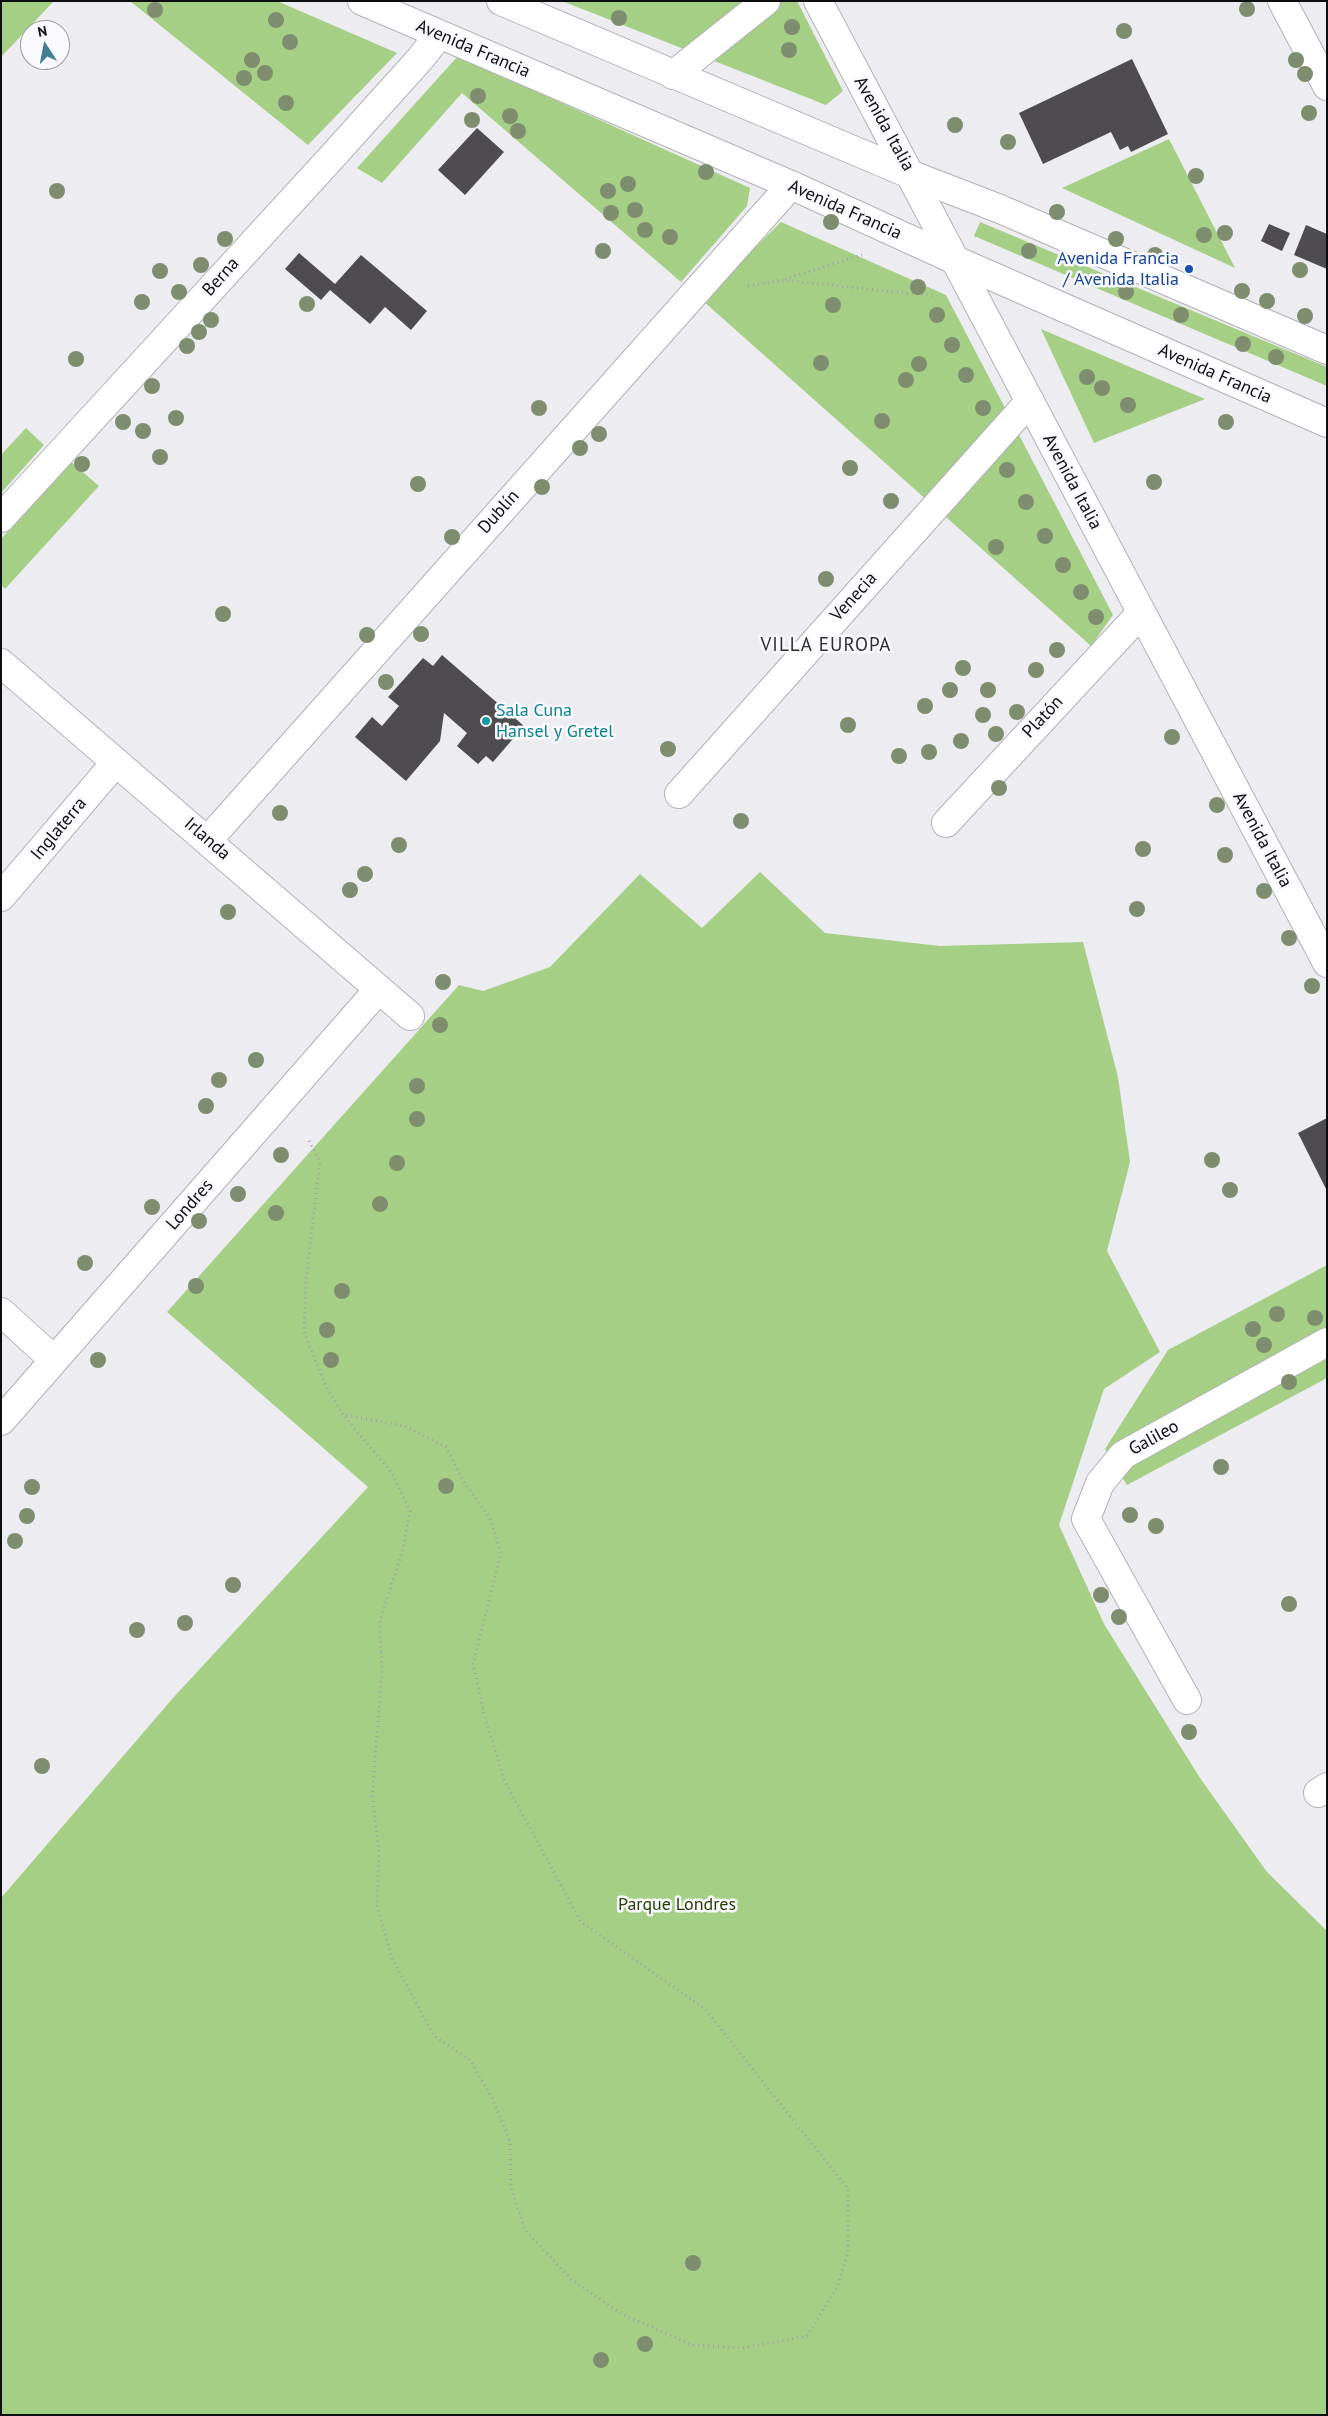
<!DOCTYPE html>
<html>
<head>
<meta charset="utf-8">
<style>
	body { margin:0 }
	#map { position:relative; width:1328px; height:2416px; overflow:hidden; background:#ececf1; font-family:"PT Sans",sans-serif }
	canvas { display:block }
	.frame { position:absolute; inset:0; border:2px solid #0d0e0f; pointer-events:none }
	.north { position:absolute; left:20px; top:20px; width:50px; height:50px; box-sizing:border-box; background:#f9f9fe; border:1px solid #9b9b9e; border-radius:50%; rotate:349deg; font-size:14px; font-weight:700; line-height:20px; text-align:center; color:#0d0e0f }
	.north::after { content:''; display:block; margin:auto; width:18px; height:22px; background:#407e93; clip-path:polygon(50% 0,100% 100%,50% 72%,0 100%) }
</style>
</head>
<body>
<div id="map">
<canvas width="1328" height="2416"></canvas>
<div class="frame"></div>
<div class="north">N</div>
</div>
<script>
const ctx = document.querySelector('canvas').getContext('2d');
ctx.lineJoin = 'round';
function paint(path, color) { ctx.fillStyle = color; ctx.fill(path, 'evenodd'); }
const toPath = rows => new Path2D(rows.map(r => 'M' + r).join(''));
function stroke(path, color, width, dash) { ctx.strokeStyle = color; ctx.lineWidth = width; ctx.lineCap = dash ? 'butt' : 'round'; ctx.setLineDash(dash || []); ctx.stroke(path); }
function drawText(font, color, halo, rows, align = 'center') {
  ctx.font = font + ' "PT Sans",sans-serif'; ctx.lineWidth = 5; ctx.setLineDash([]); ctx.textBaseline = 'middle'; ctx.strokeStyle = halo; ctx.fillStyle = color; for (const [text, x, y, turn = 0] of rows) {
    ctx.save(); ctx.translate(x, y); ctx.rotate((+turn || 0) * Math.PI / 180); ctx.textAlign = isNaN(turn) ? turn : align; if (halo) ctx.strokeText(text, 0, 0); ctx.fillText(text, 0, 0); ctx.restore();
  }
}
const green = toPath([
	[1,1,54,1,1,57],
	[130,1,277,1,397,53,308,145],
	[562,1,797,1,843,91,826,105],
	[458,56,750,188,747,206,681,282,462,93,382,183,357,168],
	[1169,139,1235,268,1062,188],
	[781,222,946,295,1113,615,1091,646,702,300],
	[980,222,1327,367,1327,386,974,236],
	[1041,329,1205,399,1094,443],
	[26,428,44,445,1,493,1,455],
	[71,462,99,486,5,589,1,585,1,539],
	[760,872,825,933,940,946,1083,942,1118,1077,1130,1162,1107,1251,1160,1352,1104,1389,1059,1525,1104,1624,1200,1778,1267,1872,1327,1931,1327,2415,1,2415,1,1898,173,1698,368,1487,167,1312,459,985,483,991,550,967,640,874,702,928],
	[1327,1265,1327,1378,1127,1485,1105,1449,1168,1350]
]);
const building = toPath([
	[1132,59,1168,134,1131,152,1128,146,1120,150,1111,132,1043,164,1019,113],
	[477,128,504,152,465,195,438,170],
	[1269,224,1290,233,1282,251,1261,241],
	[1306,225,1327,234,1327,269,1294,255],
	[299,253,335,284,361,255,427,311,411,330,385,307,370,324,330,290,321,300,285,269],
	[442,655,524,726,493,762,486,756,478,764,457,746,467,733,444,713,440,741,406,781,355,737,372,717,382,726,399,706,388,697,423,658,433,666],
	[1327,1118,1327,1191,1298,1133]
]);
const path = toPath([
	[785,279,862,255],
	[748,286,782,280,935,296],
	[309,1141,320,1161,306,1280,304,1332,325,1384,343,1415,405,1426,446,1447,463,1481,490,1518,501,1553,473,1664,485,1718,505,1782,581,1922,705,2009,848,2189,848,2252,838,2286,807,2336,742,2348,692,2345,622,2314,571,2279,525,2230,511,2187,510,2141,492,2098,470,2060,434,2036,392,1958,377,1906,379,1850,372,1796,382,1673,380,1621,403,1549,410,1511,392,1473,343,1415]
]);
const minor = toPath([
	[1282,1,1327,86],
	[955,260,1327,963],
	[1,518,331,158,420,59,439,35],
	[1,663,410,1016],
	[679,794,1030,401],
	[946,823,1141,613],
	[208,840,791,185],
	[1,897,116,762],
	[1,1312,54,1360],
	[1,1421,379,989],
	[1187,1700,1086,1519,1100,1483,1123,1455,1327,1342],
	[1318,1793,1327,1787]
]);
const tertiary = toPath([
	[818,1,955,260]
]);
const secondary = toPath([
	[362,1,791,185,955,260,1327,423],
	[501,1,912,175,1000,209,1327,350],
	[673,75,766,1]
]);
const trees = [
	[1247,9],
	[155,10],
	[619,18],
	[276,20],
	[792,27],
	[1124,31],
	[290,42],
	[789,50],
	[252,60],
	[1296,60],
	[265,73],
	[1305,74],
	[244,78],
	[478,96],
	[286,103],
	[1309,113],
	[510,116],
	[472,120],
	[955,125],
	[518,131],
	[1008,142],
	[706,172],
	[1196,176],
	[628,184],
	[57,191],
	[608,191],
	[635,210],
	[1057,212],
	[611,213],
	[831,222],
	[645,230],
	[1225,233],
	[1204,235],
	[670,237],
	[225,239],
	[1116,239],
	[603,251],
	[1029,251],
	[1155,255],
	[201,265],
	[1300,270],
	[160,271],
	[918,287],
	[1242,291],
	[179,292],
	[1126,292],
	[1267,301],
	[142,302],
	[307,304],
	[833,305],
	[937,315],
	[1181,315],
	[1305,316],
	[211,320],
	[199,332],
	[1243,344],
	[952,345],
	[187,346],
	[1276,357],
	[76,359],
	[821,363],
	[919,364],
	[966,375],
	[1087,377],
	[906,380],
	[152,386],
	[1102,388],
	[1128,405],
	[539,408],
	[983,408],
	[176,418],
	[882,421],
	[123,422],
	[1226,422],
	[143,431],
	[599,434],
	[580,448],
	[160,457],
	[82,464],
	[850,468],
	[1007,470],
	[1154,482],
	[418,484],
	[542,487],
	[891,501],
	[1026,502],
	[1045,536],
	[452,537],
	[996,547],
	[1063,565],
	[826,579],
	[1081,592],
	[223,614],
	[1096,617],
	[421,634],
	[367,635],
	[1057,650],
	[963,668],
	[1036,670],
	[386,682],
	[950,690],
	[988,690],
	[925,706],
	[1017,712],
	[983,715],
	[848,725],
	[996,734],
	[1172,737],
	[961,741],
	[668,749],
	[929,752],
	[899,756],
	[999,788],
	[1217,805],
	[280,813],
	[741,821],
	[399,845],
	[1143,849],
	[1225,855],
	[365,874],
	[350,890],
	[1264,891],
	[1137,909],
	[228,912],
	[1289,938],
	[443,982],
	[1312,986],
	[440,1025],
	[256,1060],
	[219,1080],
	[417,1086],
	[206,1106],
	[417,1119],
	[281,1155],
	[1212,1160],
	[397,1163],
	[1230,1190],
	[238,1194],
	[380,1204],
	[152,1207],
	[276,1213],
	[199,1221],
	[85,1263],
	[196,1286],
	[342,1291],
	[1277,1314],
	[1315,1318],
	[1253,1329],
	[327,1330],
	[1264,1345],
	[98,1360],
	[331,1360],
	[1289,1382],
	[1221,1467],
	[446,1486],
	[32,1487],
	[1130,1515],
	[27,1516],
	[1156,1526],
	[15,1541],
	[233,1585],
	[1101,1595],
	[1289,1604],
	[1119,1617],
	[185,1623],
	[137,1630],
	[1189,1732],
	[42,1766],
	[693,2263],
	[645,2344],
	[601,2360]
];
const markers = [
	[1189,269,5,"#1a4fb4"],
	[486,721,5,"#0f9aa8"]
];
const streetNames = [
	["Avenida Francia",473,49,23],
	["Avenida Italia",884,124,61],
	["Avenida Francia",845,210,24],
	["Berna",221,277,-48],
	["Avenida Francia",1215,374,24],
	["Avenida Italia",1072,482,62],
	["Dublín",499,512,-48],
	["Venecia",854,597,-48],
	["Platón",1043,717,-47],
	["Inglaterra",59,829,-50],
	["Irlanda",207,839,41],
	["Avenida Italia",1262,840,62],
	["Londres",190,1205,-49],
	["Galileo",1154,1438,-29]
];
const transitNames = [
	["Avenida Francia",1179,259],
	["/ Avenida Italia",1179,280]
];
const cultureNames = [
	["Sala Cuna",496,711],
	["Hansel y Gretel",496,732]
];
const parkNames = [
	["Parque Londres",677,1905]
];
const neighbourhoodNames = [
	["VILLA EUROPA",826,646]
];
paint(green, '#a6cf86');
paint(building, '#4f4c4f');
stroke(minor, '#b2b2b7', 30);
stroke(tertiary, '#b2b2b7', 30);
stroke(secondary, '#b2b2b7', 30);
stroke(path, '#a2a2a6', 3, [1, 4]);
stroke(minor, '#fff', 28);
stroke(tertiary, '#fff', 28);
stroke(secondary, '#fff', 28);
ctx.fillStyle = '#7e8d6e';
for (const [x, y] of trees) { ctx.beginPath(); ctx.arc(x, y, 8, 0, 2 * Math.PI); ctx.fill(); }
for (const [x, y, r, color] of markers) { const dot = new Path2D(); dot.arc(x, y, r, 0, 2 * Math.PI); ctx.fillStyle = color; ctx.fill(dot); stroke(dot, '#f9f9fe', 2); }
drawText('18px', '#0d0e0f', '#f9f9fe', streetNames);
drawText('18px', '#164399', '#f9f9fe', transitNames, 'right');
drawText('18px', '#0d838f', '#f9f9fe', cultureNames, 'left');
drawText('18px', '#244002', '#f9f9fe', parkNames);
ctx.letterSpacing = '1px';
drawText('19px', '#2e2e32', '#f9f9fe', neighbourhoodNames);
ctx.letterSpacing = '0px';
</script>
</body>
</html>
